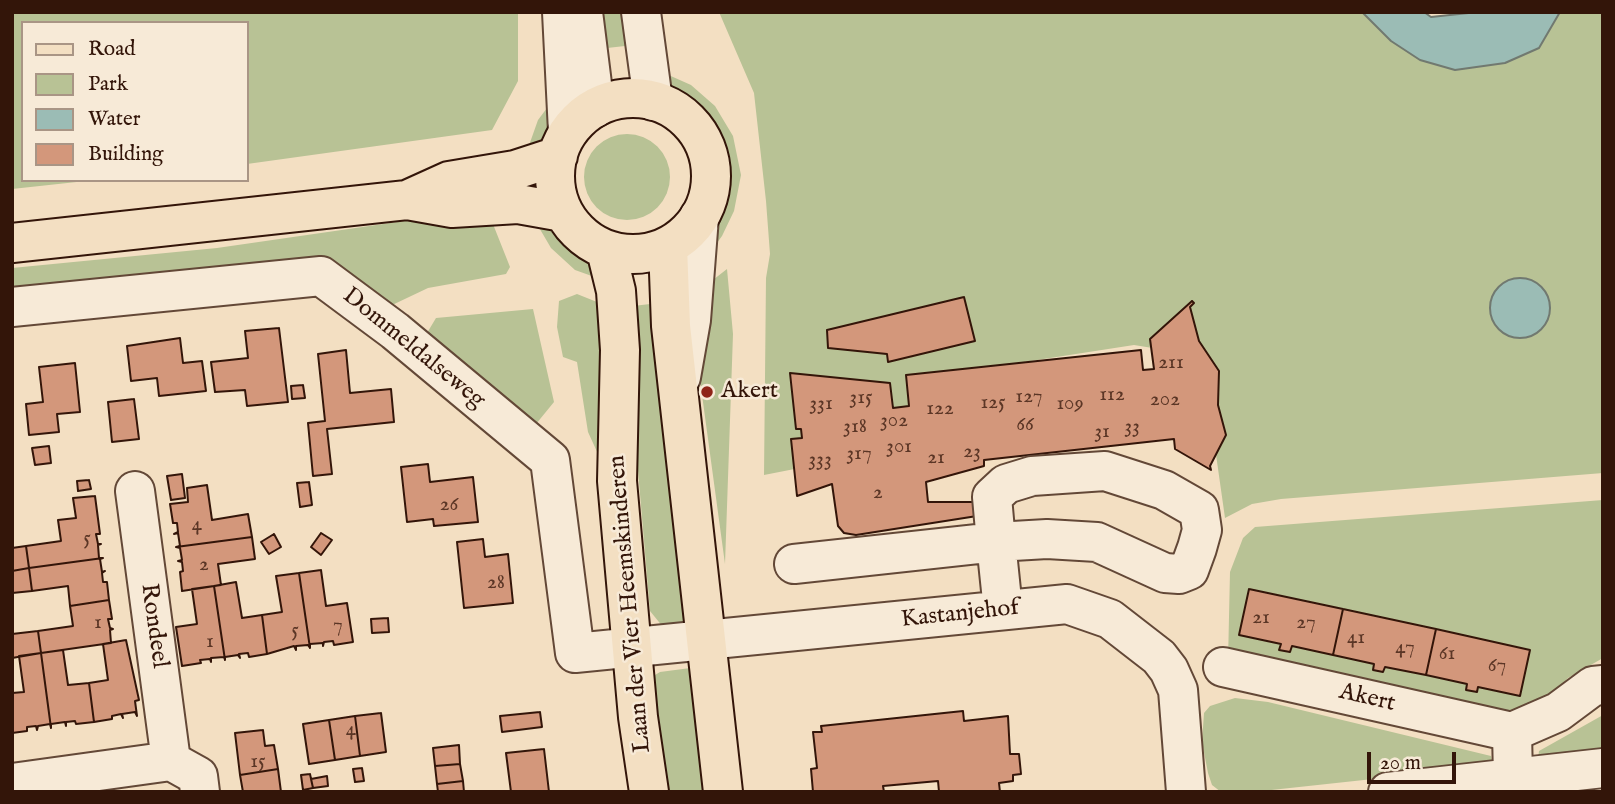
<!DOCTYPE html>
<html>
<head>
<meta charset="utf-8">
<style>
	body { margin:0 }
	#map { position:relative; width:1615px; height:804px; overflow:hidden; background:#f3dfc2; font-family:"IM FELL English",serif }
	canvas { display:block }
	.frame { position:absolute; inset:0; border:14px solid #331509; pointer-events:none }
	.legend { position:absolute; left:21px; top:21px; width:228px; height:161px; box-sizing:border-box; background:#f7ead7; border:2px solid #a99585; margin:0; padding:9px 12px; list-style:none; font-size:21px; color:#331509 }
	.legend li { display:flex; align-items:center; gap:14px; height:35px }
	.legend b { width:35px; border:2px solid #a99585 }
	.scale { position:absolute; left:1367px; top:752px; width:89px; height:32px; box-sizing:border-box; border:4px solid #331509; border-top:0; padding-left:9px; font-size:21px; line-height:24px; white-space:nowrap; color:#331509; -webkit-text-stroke:5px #f7ead7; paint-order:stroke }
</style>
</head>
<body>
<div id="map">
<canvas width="1615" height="804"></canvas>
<div class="frame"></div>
<ul class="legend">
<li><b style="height:9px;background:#f3dfc2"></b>Road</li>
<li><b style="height:19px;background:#b8c295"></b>Park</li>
<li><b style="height:19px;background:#9bbcb5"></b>Water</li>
<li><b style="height:19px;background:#d3977b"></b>Building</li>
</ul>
<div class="scale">20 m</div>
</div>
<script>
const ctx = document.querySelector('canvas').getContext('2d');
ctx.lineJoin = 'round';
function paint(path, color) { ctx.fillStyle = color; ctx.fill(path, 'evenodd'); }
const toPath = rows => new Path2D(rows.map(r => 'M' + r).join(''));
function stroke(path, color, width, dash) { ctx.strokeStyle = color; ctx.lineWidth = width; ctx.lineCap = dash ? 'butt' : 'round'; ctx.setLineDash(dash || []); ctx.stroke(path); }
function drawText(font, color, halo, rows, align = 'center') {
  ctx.font = font + ' "IM FELL English",serif'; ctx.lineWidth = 5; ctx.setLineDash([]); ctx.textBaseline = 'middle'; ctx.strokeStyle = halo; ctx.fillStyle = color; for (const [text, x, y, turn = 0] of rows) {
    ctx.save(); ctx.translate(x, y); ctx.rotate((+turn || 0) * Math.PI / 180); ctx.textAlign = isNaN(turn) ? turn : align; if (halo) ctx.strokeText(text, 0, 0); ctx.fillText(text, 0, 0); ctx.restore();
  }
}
const green = toPath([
	[12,12,518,12,518,81,492,130,247,164,247,23,23,23,23,180,95,180,12,189],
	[601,12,632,12,634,45,607,48],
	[719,12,1362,12,1391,41,1539,48,1560,12,1603,12,1603,473,1281,499,1252,504,1225,518,1202,356,1134,345,908,380,913,409,820,464,764,475,766,278,770,254,766,201,754,93],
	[655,69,691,85,715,106,733,136,741,175,734,211,722,236,709,254,704,232,720,178,717,149,698,114,664,85],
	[559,92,555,126,545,140,527,151,538,120],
	'584 177a43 43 0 1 1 86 0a43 43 0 1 1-86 0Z',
	[487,209,510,267,506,274,428,288,388,307,317,262,12,292,12,268,217,248],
	[534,219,551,222,591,256,603,280,575,270,551,248],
	[727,269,733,334,725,564,697,358,700,290],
	[577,294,607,306,604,467,588,432,577,362,563,357,557,327,559,301],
	[659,303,694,625,663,627,650,611,624,307],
	[533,309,554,402,536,424,427,333,436,318],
	[1603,500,1603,658,1568,678,1530,720,1228,662,1230,572,1243,538,1255,527],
	[698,667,715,792,662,792,650,678,660,672],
	[1235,698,1268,702,1491,756,1493,766,1253,792,1221,792,1212,785,1208,773,1202,742,1204,713,1210,706],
	[1603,715,1603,749,1538,759,1539,751]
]);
const water = toPath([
	[1362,12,1424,12,1431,17,1478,12,1560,12,1539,48,1505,63,1455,70,1420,60,1391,41,1362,12],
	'1490 308a30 30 0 1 1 60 0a30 30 0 1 1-60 0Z'
]);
const building = toPath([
	[964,297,975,341,888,362,887,354,828,348,827,330,964,297],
	[1192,301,1194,303,1190,307,1199,341,1219,371,1218,405,1226,435,1210,466,1211,470,1175,449,1174,439,984,460,984,466,926,482,928,502,975,502,977,516,856,535,844,533,838,526,832,484,797,496,791,439,802,438,801,429,796,429,790,373,890,383,893,408,909,406,906,375,1141,350,1143,370,1154,369,1150,339,1192,301],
	[279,328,288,402,247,406,245,390,215,392,211,362,248,358,245,331,279,328],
	[180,338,183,363,202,361,206,391,159,396,157,378,131,381,127,346,180,338],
	[346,350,350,393,391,389,394,422,327,429,332,474,313,476,308,423,325,421,318,354,346,350],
	[75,363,80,412,57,414,59,432,29,435,26,404,43,402,39,367,75,363],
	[303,385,305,398,292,399,291,386,303,385],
	[134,399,139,439,112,442,108,402,134,399],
	[49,446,51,463,35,465,32,448,49,446],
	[428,464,430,482,473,477,478,522,434,526,433,519,407,522,401,467,428,464],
	[182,474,185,498,171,500,167,476,182,474],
	[89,480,91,489,78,491,77,481,89,480],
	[309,482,312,505,300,507,297,483,309,482],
	[207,485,212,520,248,514,252,537,176,547,180,546,178,533,174,534,178,532,177,523,173,523,170,504,188,502,187,488,207,485],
	[95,496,100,534,96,534,98,544,101,544,98,545,99,558,103,558,29,568,26,546,61,541,58,520,76,518,73,498,95,496],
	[321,533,332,540,321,555,311,547,321,533],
	[274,534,281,547,269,554,261,542,274,534],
	[252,537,255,559,218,564,221,585,182,591,180,572,183,571,182,562,178,561,182,560,180,548,176,547,252,537],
	[483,539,485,557,508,554,513,603,464,608,457,542,483,539],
	[26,546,29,568,12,571,12,548,26,546],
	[103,558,100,559,102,572,105,571,102,573,103,582,107,582,109,600,70,606,68,586,32,591,29,568,103,558],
	[29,568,32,591,12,593,12,571,29,568],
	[321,570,326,606,347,603,353,642,334,645,333,641,324,642,323,646,323,643,310,644,310,648,299,573,321,570],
	[299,573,310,648,308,645,296,646,296,650,294,646,267,654,262,615,282,612,276,576,299,573],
	[236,582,242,618,262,615,267,654,249,657,248,653,239,654,240,658,238,655,225,657,225,660,214,586,236,582],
	[214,586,225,660,224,657,211,658,211,662,210,659,200,660,201,663,182,666,176,627,197,624,192,589,214,586],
	[1249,589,1343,609,1333,655,1292,646,1290,652,1279,650,1281,644,1239,635,1249,589],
	[109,600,112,619,108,619,110,628,113,629,110,630,111,643,41,653,38,631,73,626,70,606,109,600],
	[1343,609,1436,629,1426,675,1385,667,1383,672,1373,670,1374,664,1333,655,1343,609],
	[388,618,389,632,372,633,371,619,388,618],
	[1436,629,1530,650,1520,696,1478,687,1477,692,1466,690,1467,684,1426,675,1436,629],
	[38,631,41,653,12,658,12,634,38,631],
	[126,640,139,700,135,701,137,716,135,712,122,714,123,718,121,714,112,716,112,719,94,722,89,683,108,680,103,644,126,640],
	[63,650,68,685,89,683,94,722,76,724,75,721,66,722,66,726,65,722,51,724,51,728,41,653,63,650],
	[41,653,51,728,50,724,38,726,37,730,36,726,27,727,27,731,12,733,12,693,24,692,19,656,41,653],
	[963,711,964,721,1008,716,1010,754,1019,754,1021,774,1013,775,1013,781,999,783,1000,792,939,792,938,781,883,786,884,792,813,792,811,769,817,768,813,732,822,732,821,726,963,711],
	[540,712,542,727,502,732,500,716,540,712],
	[381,713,386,752,360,756,355,716,381,713],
	[355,716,360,756,335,760,329,720,355,716],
	[329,720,335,760,309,764,303,724,329,720],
	[263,730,265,746,274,745,278,769,240,775,235,733,263,730],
	[459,745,460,764,435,766,433,748,459,745],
	[544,749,549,792,511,792,506,753,544,749],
	[460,764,463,781,437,784,435,766,460,764],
	[362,768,364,781,355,782,353,769,362,768],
	[278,769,281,792,243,792,240,775,278,769],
	[310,774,313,788,303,790,301,775,310,774],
	[327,776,328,786,313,788,311,779,327,776],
	[463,781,464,792,438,792,437,784,463,781]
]);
const minor = toPath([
	[562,12,568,132],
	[583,12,595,108],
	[641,12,653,101],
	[12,307,321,276,395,331,550,460,575,653,1067,604,1110,619,1159,657,1169,670,1178,690,1186,792],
	[681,377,691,320,699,217],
	[135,491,171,761],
	[794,564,996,542,1047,539,1097,542,1165,573,1179,574,1189,570,1197,548,1202,530,1199,510,1164,490,1105,471,1032,476,1006,484,992,497,996,542,1003,610],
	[1223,667,1512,732,1513,777],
	[1512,732,1558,712,1593,686,1603,685],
	[12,783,171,761,198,776,200,792],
	[1388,792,1603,768]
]);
const major = toPath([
	'555 176a78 78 0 1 1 156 0a78 78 0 1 1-156 0Z',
	[407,200,449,181,515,170,558,156],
	[12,243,407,200,452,208,518,204,563,212],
	[668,246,671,326,723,792],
	[606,250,616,291,620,350,617,481,638,717,649,792]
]);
const markers = [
	[707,392,7,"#8f2418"]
];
const numberNames = [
	["211",1171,364],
	["112",1112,396],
	["127",1029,398],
	["315",861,399],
	["202",1165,401],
	["125",993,404],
	["331",821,405],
	["109",1070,405],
	["122",940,410],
	["302",894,422],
	["66",1025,426],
	["318",855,428],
	["33",1132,428],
	["31",1102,433],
	["301",899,448],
	["23",972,453],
	["317",859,455],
	["21",936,459],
	["333",820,461],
	["2",878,494],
	["26",449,506],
	["4",197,526],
	["5",87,540],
	["2",204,566],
	["28",496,584],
	["21",1261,619],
	["1",98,624],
	["27",1306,624],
	["7",338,627],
	["5",295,632],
	["41",1356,639],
	["1",210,643],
	["47",1405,649],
	["61",1447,655],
	["67",1497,667],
	["4",351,731],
	["15",258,763]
];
const streetNames = [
	["Dommeldalseweg",413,349,39],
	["Laan der Vier Heemskinderen",631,604,-95],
	["Kastanjehof",960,615,-6],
	["Rondeel",153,626,82],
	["Akert",1367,699,13]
];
const poiNames = [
	["Akert",721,392]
];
paint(green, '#b8c295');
paint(water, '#9bbcb5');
stroke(water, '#717970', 2);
paint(building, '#d3977b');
stroke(building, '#331509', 2);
stroke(minor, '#634837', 42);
stroke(major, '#331509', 42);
stroke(minor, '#f7ead7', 38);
stroke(major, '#f3dfc2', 38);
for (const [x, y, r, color] of markers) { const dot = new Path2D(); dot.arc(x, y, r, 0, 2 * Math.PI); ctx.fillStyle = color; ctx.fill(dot); stroke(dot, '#f7ead7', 2.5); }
drawText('21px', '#5b3626', null, numberNames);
drawText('24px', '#331509', '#f7ead7', streetNames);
drawText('24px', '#331509', '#f7ead7', poiNames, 'left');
</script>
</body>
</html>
